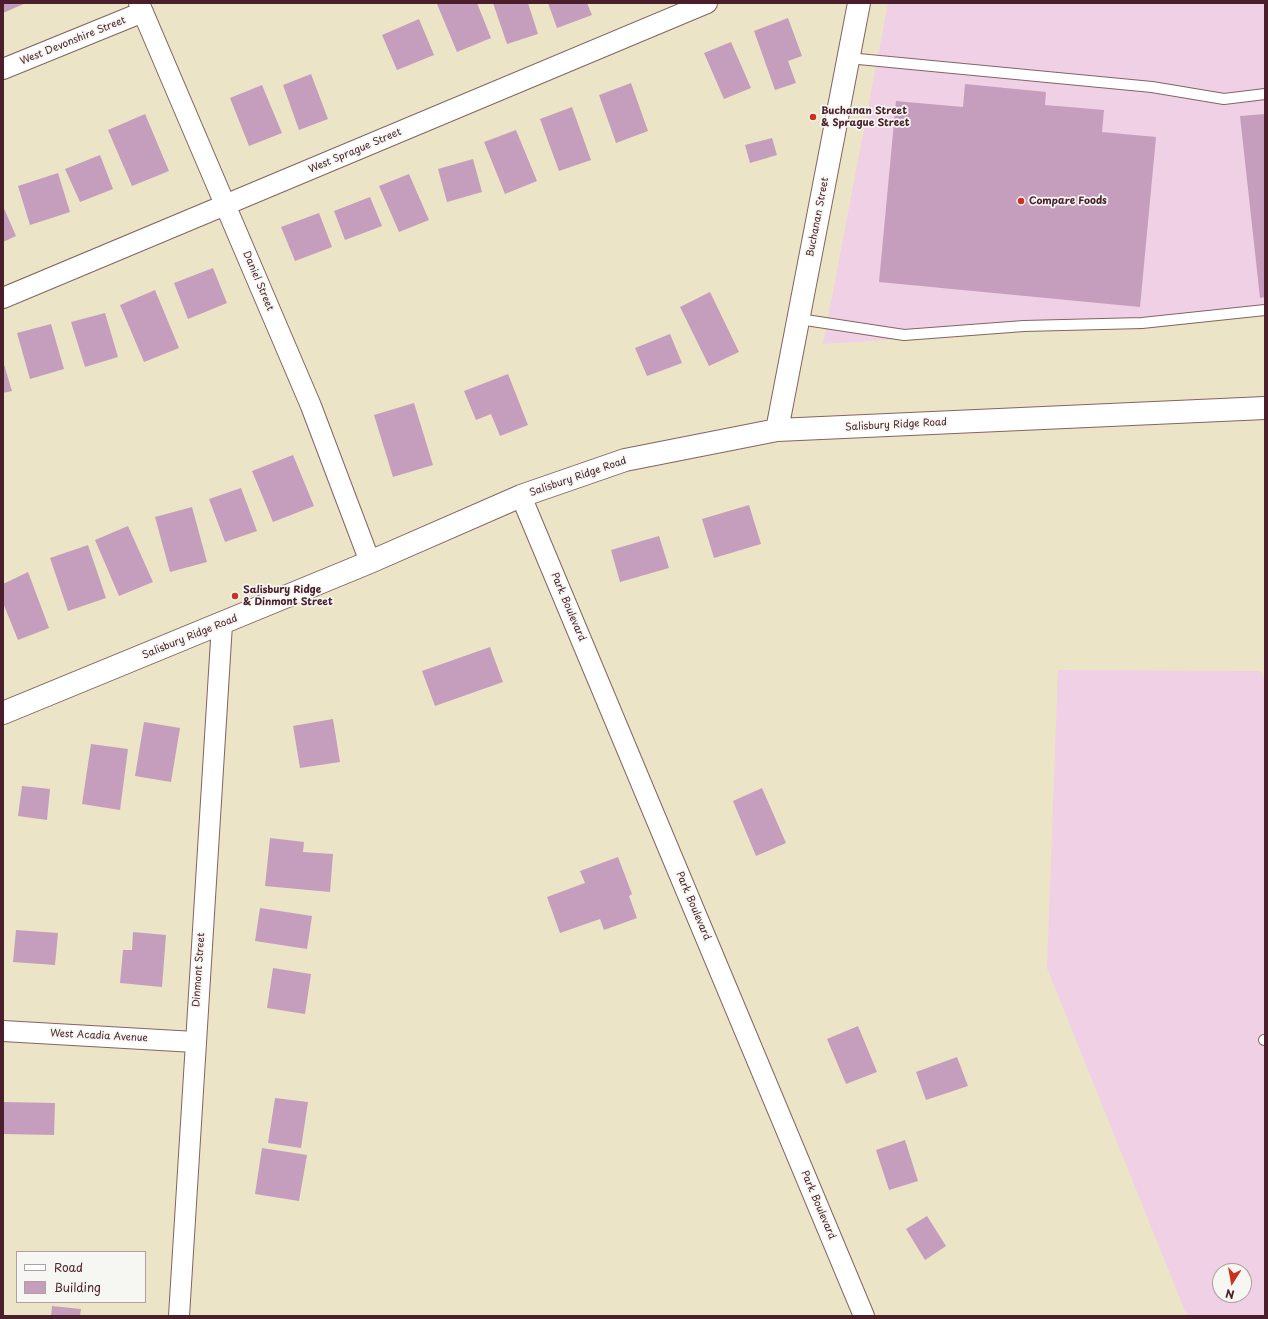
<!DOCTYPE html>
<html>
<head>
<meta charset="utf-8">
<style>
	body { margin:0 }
	#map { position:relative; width:1268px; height:1319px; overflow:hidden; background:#ece4c6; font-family:"Playpen Sans",sans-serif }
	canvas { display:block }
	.frame { position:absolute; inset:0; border:4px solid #4a1f2b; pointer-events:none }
	.legend { position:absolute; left:16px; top:1251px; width:130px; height:52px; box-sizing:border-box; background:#f6f6f2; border:1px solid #b1a0a2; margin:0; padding:5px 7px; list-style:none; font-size:12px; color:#4a1f2b }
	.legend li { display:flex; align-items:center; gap:8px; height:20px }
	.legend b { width:20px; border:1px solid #b1a0a2 }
	.north { position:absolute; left:1212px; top:1263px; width:40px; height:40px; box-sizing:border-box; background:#f6f6f2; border:1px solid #b1a0a2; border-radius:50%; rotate:191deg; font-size:11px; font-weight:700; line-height:16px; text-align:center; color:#4a1f2b }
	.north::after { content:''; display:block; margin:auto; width:14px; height:18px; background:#c8321e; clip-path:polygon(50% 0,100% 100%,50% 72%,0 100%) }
</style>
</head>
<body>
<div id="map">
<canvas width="1268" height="1319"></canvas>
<div class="frame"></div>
<ul class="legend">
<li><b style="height:5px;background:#fff"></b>Road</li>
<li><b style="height:11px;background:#c59ebd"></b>Building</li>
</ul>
<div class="north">N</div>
</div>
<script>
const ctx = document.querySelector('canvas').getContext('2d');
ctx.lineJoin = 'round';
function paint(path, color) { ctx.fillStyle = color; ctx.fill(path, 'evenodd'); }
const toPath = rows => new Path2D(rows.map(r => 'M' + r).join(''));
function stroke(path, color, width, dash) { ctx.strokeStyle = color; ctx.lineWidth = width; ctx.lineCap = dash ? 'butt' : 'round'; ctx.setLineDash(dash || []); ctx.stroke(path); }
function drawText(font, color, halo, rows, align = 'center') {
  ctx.font = font + ' "Playpen Sans",sans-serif'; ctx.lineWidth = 3.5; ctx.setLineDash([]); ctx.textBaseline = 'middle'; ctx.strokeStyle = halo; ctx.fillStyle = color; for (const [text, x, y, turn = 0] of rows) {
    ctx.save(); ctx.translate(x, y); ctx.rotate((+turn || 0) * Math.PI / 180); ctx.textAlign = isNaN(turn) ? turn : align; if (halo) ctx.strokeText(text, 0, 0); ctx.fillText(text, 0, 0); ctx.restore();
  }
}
const built = toPath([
	[888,3,1265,3,1265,316,823,344],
	[1058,670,1260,671,1265,680,1265,1316,1187,1316,1047,968],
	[1220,1271,1244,1271,1244,1295,1220,1295]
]);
const building = toPath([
	[3,3,26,3,3,13],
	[439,3,477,3,491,38,457,52,437,4],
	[493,3,528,3,538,34,507,44],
	[548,3,587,3,592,15,557,28],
	[788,18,802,56,788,61,796,83,775,90,754,31],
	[419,19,434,55,397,70,382,35],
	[731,42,751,88,724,99,704,53],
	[311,74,328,119,299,130,283,85],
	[631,83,648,131,616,143,599,95],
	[965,84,1046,92,1045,105,1104,110,1102,132,1156,137,1140,307,879,282,896,101,963,107],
	[262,85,282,133,249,146,230,98],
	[572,107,591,160,559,171,540,119],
	[145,114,169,171,132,186,108,130],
	[1265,114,1265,297,1260,298,1240,116],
	[516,130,537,181,505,194,484,142],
	[772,138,777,155,750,163,745,145],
	[100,155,113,189,80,202,65,169],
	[473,159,482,192,447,202,438,169],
	[58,173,70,212,30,225,18,186],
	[409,174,429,220,399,232,379,186],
	[370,197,382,226,345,240,334,211],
	[3,206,16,236,3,242],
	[319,213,332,247,295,261,281,227],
	[213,268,227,303,188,319,174,283],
	[155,290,179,348,144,362,120,305],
	[710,292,739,352,709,366,680,307],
	[105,313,118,357,85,367,71,322],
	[51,324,64,369,30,379,17,333],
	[670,334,682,363,647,376,635,348],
	[3,361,12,391,3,393],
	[508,374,528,425,500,436,491,414,476,420,464,391],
	[414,403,433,465,393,477,374,415],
	[293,455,314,506,273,522,252,471],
	[241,488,257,531,225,542,209,499],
	[749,505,761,544,714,558,702,519],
	[192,507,207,562,170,572,155,517],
	[128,526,153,582,119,596,95,540],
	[659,536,669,568,620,582,611,550],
	[88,545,106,598,68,611,50,558],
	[28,572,49,628,18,640,3,603,3,584],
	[490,647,503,682,435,706,422,671],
	[333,719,340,762,300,768,293,726],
	[144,722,180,728,171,782,135,776],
	[91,744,128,749,120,810,82,804],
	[22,786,50,789,47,820,18,816],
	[762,788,786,843,756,856,733,801],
	[270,838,304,842,303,852,333,854,330,892,265,886],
	[618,857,632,894,629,896,637,918,604,930,600,919,560,933,547,897,585,883,580,871],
	[260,908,312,916,307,949,255,941],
	[16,930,58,933,55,965,13,962],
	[133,932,166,935,162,987,120,983,123,950,132,950],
	[273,968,311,974,305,1014,267,1008],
	[858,1026,877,1072,846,1084,827,1039],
	[957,1057,968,1086,926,1100,916,1072],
	[275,1098,308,1102,301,1148,268,1143],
	[3,1102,55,1103,54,1135,3,1134],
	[905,1140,918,1181,889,1190,876,1150],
	[262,1148,307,1155,299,1201,255,1194],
	[927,1216,946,1246,925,1260,906,1229],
	[52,1306,81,1309,80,1316,51,1316]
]);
const lane = toPath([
	[848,58,1152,87,1224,99,1265,94],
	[799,319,904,335,1024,326,1142,323,1265,310],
	[1264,1040,1265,1040]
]);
const street = toPath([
	[139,3,311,406,370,562],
	[3,69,143,12],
	[3,298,707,3],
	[521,496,864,1316],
	[3,1031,195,1042],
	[179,1316,222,624]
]);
const secondary = toPath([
	[777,430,859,3],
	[3,713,370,562,521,496,625,460,777,430,1265,408]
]);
const markers = [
	[813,117,4,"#c8321e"],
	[1021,201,4,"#c8321e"],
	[235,596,4,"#c8321e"]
];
const streetNames = [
	["West Devonshire Street",73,41,-22],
	["West Sprague Street",355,151,-23],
	["Buchanan Street",818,217,-79],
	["Daniel Street",258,281,67],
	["Salisbury Ridge Road",896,425,-3],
	["Salisbury Ridge Road",578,477,-19],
	["Park Boulevard",568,607,67],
	["Salisbury Ridge Road",190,637,-22],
	["Park Boulevard",693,906,67],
	["Dinmont Street",199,970,-86],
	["West Acadia Avenue",99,1036,3],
	["Park Boulevard",818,1205,67]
];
const poiNames = [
	["Buchanan Street",821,111],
	["& Sprague Street",821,123],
	["Compare Foods",1029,201],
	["Salisbury Ridge",243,590],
	["& Dinmont Street",243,602]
];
paint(built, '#f0d0e5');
paint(building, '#c59ebd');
stroke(lane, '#836461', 12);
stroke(street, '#836461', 22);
stroke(secondary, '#836461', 24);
stroke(lane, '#fff', 10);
stroke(street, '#fff', 20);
stroke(secondary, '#fff', 22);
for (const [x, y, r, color] of markers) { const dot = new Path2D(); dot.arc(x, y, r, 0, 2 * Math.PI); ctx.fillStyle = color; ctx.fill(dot); stroke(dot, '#f6f6f2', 1.5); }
drawText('10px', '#4a1f2b', '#f6f6f2', streetNames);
drawText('bold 10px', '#4a1f2b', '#f6f6f2', poiNames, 'left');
</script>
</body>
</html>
